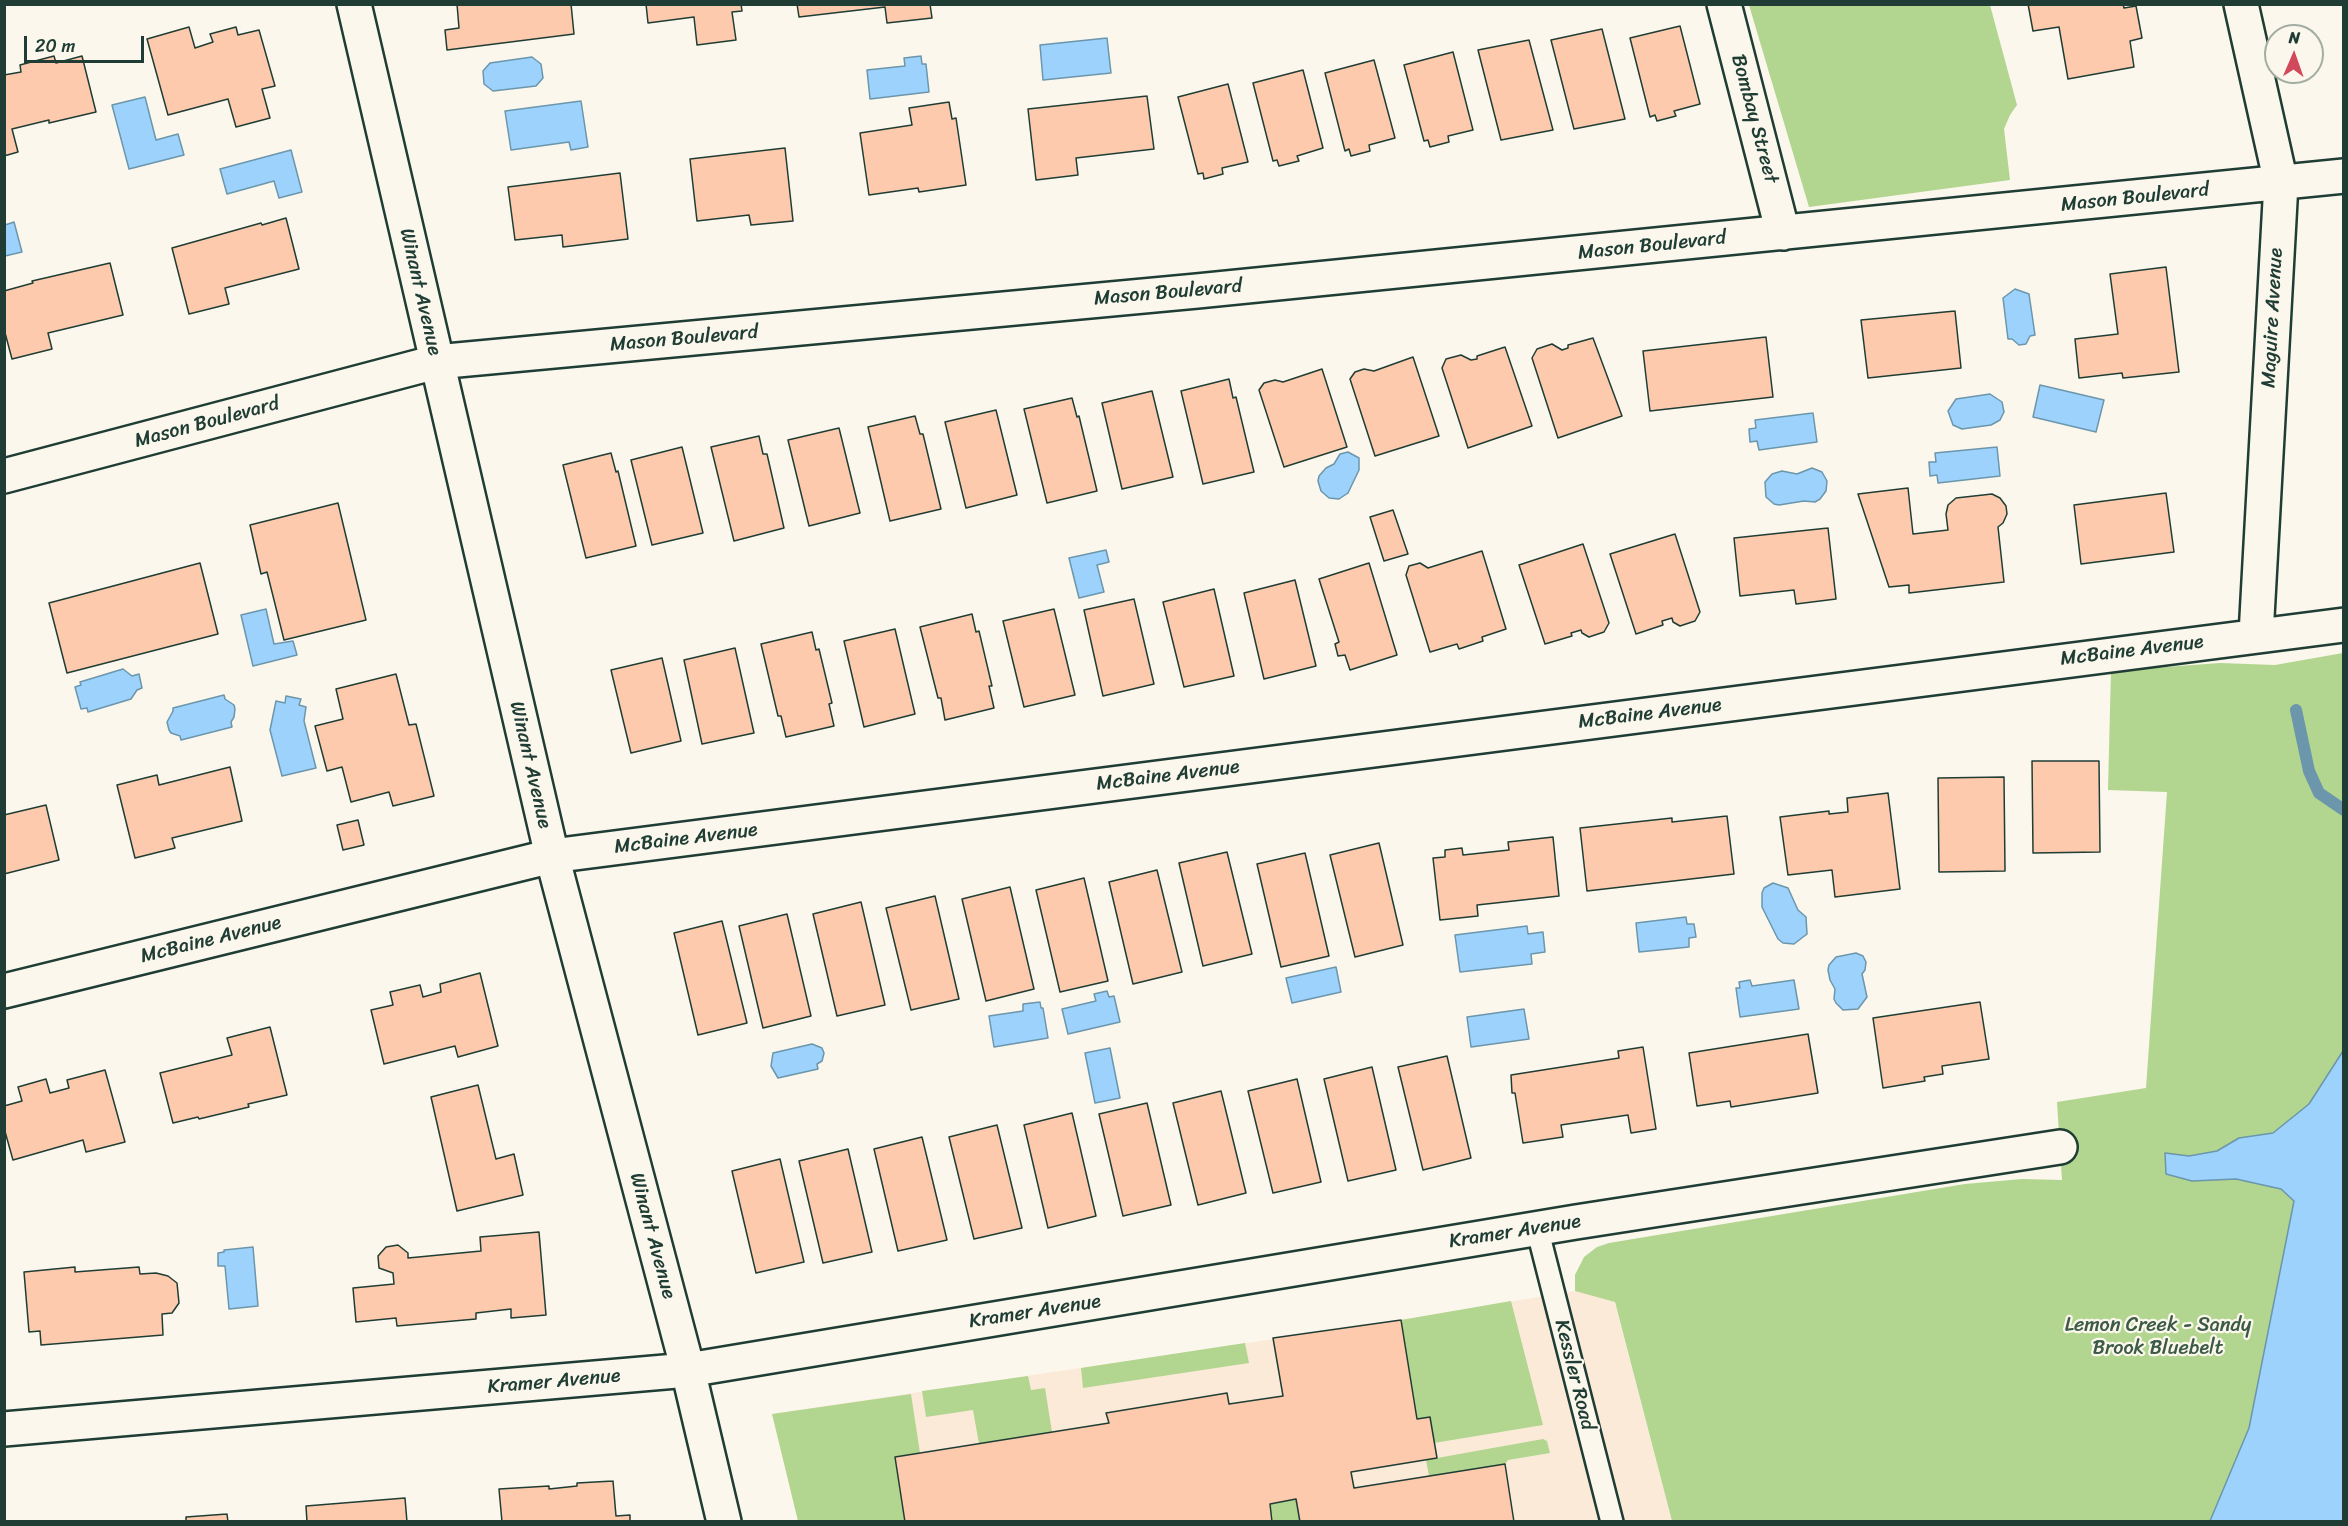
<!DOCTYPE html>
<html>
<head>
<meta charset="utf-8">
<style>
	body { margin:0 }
	#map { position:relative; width:2348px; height:1526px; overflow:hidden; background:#fbf7ec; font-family:Sriracha,sans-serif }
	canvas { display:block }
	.frame { position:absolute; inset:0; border:6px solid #1f3d34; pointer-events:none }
	.north { position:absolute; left:2264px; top:24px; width:60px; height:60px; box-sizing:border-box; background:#fbf7ec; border:2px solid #a3ada2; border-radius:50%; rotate:2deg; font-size:16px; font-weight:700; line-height:24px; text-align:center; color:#1f3d34 }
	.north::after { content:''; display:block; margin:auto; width:21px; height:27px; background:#d1495b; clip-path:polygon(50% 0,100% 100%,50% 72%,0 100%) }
	.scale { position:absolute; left:24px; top:36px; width:120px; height:27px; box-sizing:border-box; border:3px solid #1f3d34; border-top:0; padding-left:8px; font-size:18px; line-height:21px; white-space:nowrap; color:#1f3d34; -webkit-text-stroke:4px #fbf7ec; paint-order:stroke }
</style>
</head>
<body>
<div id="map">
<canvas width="2348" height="1526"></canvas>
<div class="frame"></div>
<div class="north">N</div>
<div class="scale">20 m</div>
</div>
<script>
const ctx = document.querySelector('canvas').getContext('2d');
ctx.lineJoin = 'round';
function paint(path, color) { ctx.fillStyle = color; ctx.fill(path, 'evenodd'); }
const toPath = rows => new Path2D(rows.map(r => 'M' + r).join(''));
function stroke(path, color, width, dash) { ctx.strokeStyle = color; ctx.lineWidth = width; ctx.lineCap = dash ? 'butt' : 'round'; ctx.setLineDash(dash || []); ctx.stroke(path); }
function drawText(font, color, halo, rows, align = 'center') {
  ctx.font = font + ' Sriracha,sans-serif'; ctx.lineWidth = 4.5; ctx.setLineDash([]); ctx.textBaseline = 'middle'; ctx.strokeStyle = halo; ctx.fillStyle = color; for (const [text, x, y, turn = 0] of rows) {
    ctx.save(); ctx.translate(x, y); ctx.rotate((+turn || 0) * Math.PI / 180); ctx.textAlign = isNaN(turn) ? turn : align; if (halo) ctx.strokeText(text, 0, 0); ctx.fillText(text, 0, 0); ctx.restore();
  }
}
const built = toPath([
	[1610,1285,1672,1521,798,1521,772,1414,1401,1320]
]);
const green = toPath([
	[1749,5,1990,5,2017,105,2010,115,2004,129,2010,180,1809,207],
	[2343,653,2343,1521,1672,1521,1615,1302,1575,1291,1575,1275,1584,1257,1597,1247,1609,1243,1965,1184,2022,1179,2062,1180,2057,1102,2146,1088,2167,792,2108,790,2111,671,2220,663,2275,665],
	[1511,1301,1543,1425,1434,1443,1430,1417,1417,1419,1401,1320],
	[1245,1343,1249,1363,1083,1388,1081,1368],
	[1028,1376,1031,1390,1045,1388,1052,1432,979,1444,973,1410,926,1417,922,1391],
	[911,1394,920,1453,895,1458,905,1521,798,1521,772,1414],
	[1543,1439,1547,1441,1550,1453,1508,1460,1505,1464,1429,1476,1426,1460],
	[1296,1499,1300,1521,1272,1521,1270,1504]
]);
const water = toPath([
	[1107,38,1111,73,1043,80,1040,45,1107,38],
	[921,56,922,64,926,64,929,92,870,99,867,70,905,66,904,58,921,56],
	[532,57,541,64,543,78,536,86,493,91,484,84,483,71,490,63,532,57],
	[145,97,156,140,178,134,184,155,129,169,112,105,145,97],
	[581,101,588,147,571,150,569,142,511,150,505,111,581,101],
	[291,150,302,192,279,198,274,181,227,194,220,169,291,150],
	[14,222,22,252,5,256,5,225,14,222],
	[2015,289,2029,294,2035,335,2030,336,2026,344,2019,345,2012,339,2008,339,2003,298,2015,289],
	[2040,385,2104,400,2096,432,2033,417,2040,385],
	[1990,394,2002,402,2004,412,2000,420,1991,425,1962,429,1953,425,1948,411,1956,399,1990,394],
	[1813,413,1817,442,1759,450,1757,441,1750,442,1749,429,1756,428,1755,420,1813,413],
	[1997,447,2000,476,1938,483,1937,475,1930,476,1929,462,1936,462,1935,453,1997,447],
	[1348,452,1359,458,1359,470,1348,493,1339,499,1329,498,1321,491,1318,481,1319,476,1326,468,1334,464,1340,454,1348,452],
	[1812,468,1822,472,1827,481,1826,491,1820,499,1815,502,1804,501,1779,505,1774,504,1766,497,1765,482,1772,474,1782,471,1797,474,1812,468],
	[1106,550,1109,562,1097,565,1104,592,1079,598,1069,558,1106,550],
	[266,609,274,644,293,641,297,655,253,666,241,615,266,609],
	[123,669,132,676,139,674,142,688,137,690,131,699,88,712,87,708,81,709,75,687,81,685,80,682,123,669],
	[224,695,225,699,234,705,235,709,234,717,231,722,232,727,181,740,180,736,171,733,169,730,167,722,173,711,173,708,224,695],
	[286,696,301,699,299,705,306,707,304,721,316,768,282,776,270,730,276,701,285,703,286,696],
	[1773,883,1788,888,1798,910,1806,917,1807,934,1794,944,1783,943,1778,939,1762,907,1762,893,1764,888,1773,883],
	[1686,917,1687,924,1694,924,1696,937,1689,938,1689,947,1639,952,1636,923,1686,917],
	[1527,926,1528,934,1543,932,1545,952,1531,954,1532,964,1460,972,1455,935,1527,926],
	[1856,953,1863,956,1866,962,1865,970,1862,974,1867,997,1858,1009,1843,1010,1836,1003,1834,999,1835,989,1830,980,1828,970,1829,965,1836,957,1856,953],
	[1336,967,1341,992,1292,1003,1286,978,1336,967],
	[1750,980,1752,986,1794,980,1799,1009,1740,1017,1736,988,1740,988,1739,982,1750,980],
	[1107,991,1109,997,1114,996,1120,1022,1068,1034,1062,1009,1096,1001,1094,994,1107,991],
	[1040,1002,1041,1008,1043,1008,1048,1038,994,1047,989,1016,1023,1011,1023,1004,1040,1002],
	[1524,1009,1529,1039,1471,1047,1467,1017,1524,1009],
	[812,1044,822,1048,824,1053,822,1061,817,1064,818,1069,778,1078,771,1066,773,1053,812,1044],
	[1110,1048,1120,1098,1095,1103,1085,1053,1110,1048],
	[2343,1051,2343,1521,2210,1521,2249,1428,2294,1201,2281,1189,2236,1179,2192,1181,2166,1174,2165,1153,2189,1156,2217,1151,2239,1138,2273,1133,2309,1104,2343,1051],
	[253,1247,258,1306,229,1309,225,1266,218,1266,218,1253,224,1252,224,1250,253,1247]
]);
const stream = toPath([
	[2296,710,2309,771,2319,793,2344,810]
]);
const building = toPath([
	[457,4,571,4,574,34,447,50,445,30,459,28,457,4],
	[646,4,741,4,742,11,732,12,736,40,697,45,694,17,648,23,646,4],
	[797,4,930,4,932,18,887,23,885,7,799,17,797,4],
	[2028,4,2123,4,2124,8,2136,6,2142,38,2130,41,2134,67,2068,79,2059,27,2033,31,2028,4],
	[1680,26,1700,104,1674,111,1676,116,1657,121,1655,115,1650,117,1630,38,1680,26],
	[189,27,195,48,213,42,210,34,236,27,238,35,259,30,275,86,262,89,270,118,236,127,228,99,168,115,147,39,189,27],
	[1602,29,1625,119,1574,129,1551,40,1602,29],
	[1529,40,1553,130,1501,140,1478,50,1529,40],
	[1453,52,1473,130,1448,136,1449,142,1430,147,1428,140,1424,141,1404,65,1453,52],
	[54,56,56,63,82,56,96,112,49,123,49,120,12,129,18,152,4,156,4,75,21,72,20,65,54,56],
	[1374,60,1395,138,1369,145,1370,151,1351,156,1349,149,1345,151,1325,73,1374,60],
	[1303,70,1323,148,1297,156,1299,161,1279,166,1277,160,1273,161,1253,83,1303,70],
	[1228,84,1248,162,1222,168,1223,174,1204,179,1203,173,1198,174,1178,97,1228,84],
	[1147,96,1154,149,1076,158,1078,175,1036,180,1028,109,1147,96],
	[949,102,952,119,956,118,966,185,919,192,918,188,869,195,860,133,912,125,909,108,949,102],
	[785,148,793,221,751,225,749,215,697,221,690,159,785,148],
	[620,173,628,239,563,247,562,235,515,240,508,187,620,173],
	[286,218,299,269,225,288,229,304,189,314,172,248,261,223,262,225,286,218],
	[110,263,123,315,48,333,52,349,12,359,4,329,4,291,33,283,32,281,110,263],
	[2166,267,2179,372,2123,378,2122,373,2079,378,2075,339,2118,334,2110,274,2166,267],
	[1955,311,1961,368,1868,378,1861,320,1955,311],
	[1766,337,1773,397,1650,411,1643,351,1766,337],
	[1593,338,1622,416,1558,438,1532,358,1537,349,1552,344,1562,350,1568,348,1568,345,1593,338],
	[1505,347,1532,426,1468,448,1442,368,1446,359,1461,355,1471,360,1477,359,1477,356,1505,347],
	[1413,357,1439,436,1375,456,1350,379,1355,372,1364,369,1374,371,1413,357],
	[1322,369,1347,447,1284,467,1259,390,1264,383,1275,380,1283,382,1322,369],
	[1229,379,1233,398,1236,397,1254,472,1203,484,1181,391,1229,379],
	[1152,391,1173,477,1122,489,1102,403,1152,391],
	[1072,398,1077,417,1079,416,1097,491,1047,503,1024,409,1072,398],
	[996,410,1017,495,966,508,945,422,996,410],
	[915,416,920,434,923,434,941,509,890,521,868,427,915,416],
	[839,428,860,513,809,526,788,440,839,428],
	[759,436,763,454,767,454,784,528,734,541,711,447,759,436],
	[682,447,703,533,652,545,631,460,682,447],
	[611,453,616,472,618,471,636,546,586,558,563,465,611,453],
	[1908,488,1913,534,1948,530,1946,514,1948,505,1956,498,1992,494,2000,498,2006,506,2007,514,2003,523,1998,527,2004,582,1909,593,1909,585,1889,587,1858,494,1908,488],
	[2166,493,2174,552,2081,564,2074,505,2166,493],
	[338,503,366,620,284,640,267,572,261,574,250,525,338,503],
	[1393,510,1408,554,1384,561,1370,517,1393,510],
	[1828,528,1836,599,1796,604,1794,590,1740,596,1734,538,1828,528],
	[1675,534,1700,612,1695,621,1680,626,1673,622,1672,618,1662,621,1663,625,1636,634,1610,554,1675,534],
	[1583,544,1609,623,1604,632,1589,637,1582,633,1581,630,1571,633,1572,636,1545,644,1519,565,1583,544],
	[1482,551,1506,629,1482,637,1483,641,1459,649,1457,644,1430,652,1406,575,1409,566,1420,563,1428,568,1482,551],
	[200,563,218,634,67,673,49,603,200,563],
	[1369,563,1397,655,1350,670,1345,655,1338,656,1335,644,1339,642,1319,579,1369,563],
	[1295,580,1316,666,1264,679,1244,593,1295,580],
	[1214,589,1234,676,1184,687,1163,602,1214,589],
	[1134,599,1154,684,1103,696,1084,610,1134,599],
	[1054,609,1075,695,1024,707,1003,621,1054,609],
	[972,614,976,632,979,631,992,686,989,686,994,708,945,720,941,698,938,698,920,627,972,614],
	[895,629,915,714,864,727,844,641,895,629],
	[812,632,816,650,819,649,832,703,829,704,834,726,786,737,781,716,778,716,761,644,812,632],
	[735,648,754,733,702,744,684,660,735,648],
	[662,658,681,741,631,753,611,670,662,658],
	[396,674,409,725,416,724,434,796,393,806,389,792,351,802,342,767,327,771,315,726,343,719,336,689,396,674],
	[2032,761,2099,761,2100,852,2033,853,2032,761],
	[230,767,242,821,172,838,175,848,135,858,117,785,157,775,159,785,230,767],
	[2004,777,2005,871,1939,872,1938,778,2004,777],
	[1888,793,1900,889,1835,897,1832,870,1788,875,1780,817,1829,811,1829,814,1848,812,1847,798,1888,793],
	[46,805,59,860,4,874,4,815,46,805],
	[1727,816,1734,874,1587,891,1580,828,1672,818,1672,822,1727,816],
	[358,820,364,845,343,850,337,825,358,820],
	[1553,837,1559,896,1477,905,1478,916,1440,920,1433,858,1445,857,1445,850,1462,848,1463,855,1509,850,1508,842,1553,837],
	[1379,843,1403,945,1355,957,1330,855,1379,843],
	[1227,852,1252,954,1203,966,1179,863,1227,852],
	[1305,853,1329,956,1281,967,1257,864,1305,853],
	[1157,870,1182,972,1133,984,1109,882,1157,870],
	[1084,878,1108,981,1060,992,1036,890,1084,878],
	[1010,887,1034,989,986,1001,962,899,1010,887],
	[935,896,959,999,911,1010,886,908,935,896],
	[861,902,885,1005,837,1016,813,914,861,902],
	[787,914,811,1016,763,1028,739,926,787,914],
	[722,921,747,1023,698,1035,674,933,722,921],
	[480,973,498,1046,458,1057,455,1046,384,1064,371,1010,393,1005,390,992,420,985,423,997,441,992,440,984,480,973],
	[1980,1002,1989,1059,1942,1066,1943,1074,1924,1077,1925,1081,1883,1088,1873,1018,1980,1002],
	[270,1027,287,1095,248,1104,249,1107,199,1119,198,1117,173,1123,160,1073,232,1055,227,1038,270,1027],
	[1808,1034,1818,1093,1731,1107,1730,1101,1697,1106,1689,1053,1808,1034],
	[1643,1047,1656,1129,1631,1133,1628,1115,1561,1125,1563,1137,1523,1143,1515,1093,1512,1093,1511,1075,1619,1058,1618,1051,1643,1047],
	[1447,1056,1471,1158,1423,1170,1398,1067,1447,1056],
	[1372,1067,1396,1170,1348,1181,1324,1079,1372,1067],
	[105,1070,125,1142,86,1152,83,1140,13,1160,4,1128,4,1106,22,1101,18,1087,46,1079,50,1093,69,1088,67,1080,105,1070],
	[1297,1079,1321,1182,1273,1193,1248,1091,1297,1079],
	[478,1085,496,1159,514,1154,523,1195,457,1211,431,1097,478,1085],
	[1221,1091,1246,1193,1198,1205,1173,1103,1221,1091],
	[1147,1103,1171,1205,1123,1216,1099,1114,1147,1103],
	[1072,1113,1096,1216,1048,1228,1024,1125,1072,1113],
	[997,1125,1022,1228,974,1239,949,1137,997,1125],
	[922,1137,947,1240,898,1251,874,1149,922,1137],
	[848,1149,872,1252,823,1263,799,1161,848,1149],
	[780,1159,804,1262,756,1273,732,1171,780,1159],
	[539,1232,546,1315,511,1318,511,1309,476,1313,476,1319,397,1326,396,1318,356,1322,353,1288,394,1284,393,1273,379,1268,378,1256,386,1247,398,1245,408,1253,408,1258,481,1251,480,1237,539,1232],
	[75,1267,75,1272,139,1267,140,1274,156,1273,168,1276,177,1283,179,1303,172,1313,162,1314,163,1335,41,1345,40,1331,29,1332,24,1272,75,1267],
	[1401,1320,1417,1419,1430,1417,1437,1458,1351,1472,1354,1488,1505,1464,1514,1522,1300,1522,1296,1499,1270,1504,1272,1522,905,1522,895,1457,1109,1423,1106,1413,1227,1393,1229,1404,1283,1396,1273,1338,1401,1320],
	[613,1481,616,1516,630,1515,630,1522,502,1522,499,1489,549,1486,549,1489,577,1486,577,1483,613,1481],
	[405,1498,407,1522,307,1522,306,1506,405,1498],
	[227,1514,228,1522,186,1522,186,1517,227,1514]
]);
const service = toPath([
	[1537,1228,1612,1522]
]);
const minor = toPath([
	[354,4,552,856,688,1370,724,1522],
	[1724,4,1783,233],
	[2241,4,2281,183,2256,635],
	[4,476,436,362,1197,291,2344,176],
	[4,991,552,856,2344,625],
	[4,1429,688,1370,1576,1222,2060,1147]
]);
const streetNames = [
	["Bombay Street",1754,119,75],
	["Mason Boulevard",2135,198,-6],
	["Mason Boulevard",1652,246,-6],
	["Winant Avenue",420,292,77],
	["Mason Boulevard",1168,293,-5],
	["Maguire Avenue",2273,318,-87],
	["Mason Boulevard",684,339,-5],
	["Mason Boulevard",207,423,-15],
	["McBaine Avenue",2132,651,-7],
	["McBaine Avenue",1650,714,-7],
	["Winant Avenue",530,765,77],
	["McBaine Avenue",1168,776,-7],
	["McBaine Avenue",686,839,-7],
	["McBaine Avenue",211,940,-14],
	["Kramer Avenue",1515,1232,-9],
	["Winant Avenue",652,1236,75],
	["Kramer Avenue",1035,1312,-9],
	["Kessler Road",1574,1375,76],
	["Kramer Avenue",554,1382,-5]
];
const parkNames = [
	["Lemon Creek - Sandy",2158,1326],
	["Brook Bluebelt",2158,1349]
];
paint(built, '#fcead9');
paint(green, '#b2d590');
paint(water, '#9dd2fc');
stroke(water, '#6b96ac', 1.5);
stroke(stream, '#6b96ac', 12);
paint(building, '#fdcaad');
stroke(building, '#1f3d34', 1.5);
stroke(service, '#1f3d34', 26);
stroke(minor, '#1f3d34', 38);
stroke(service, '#fbf7ec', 21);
stroke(minor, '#fbf7ec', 33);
drawText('20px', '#1f3d34', '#fbf7ec', streetNames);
drawText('20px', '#3c5b46', '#fbf7ec', parkNames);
</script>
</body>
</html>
